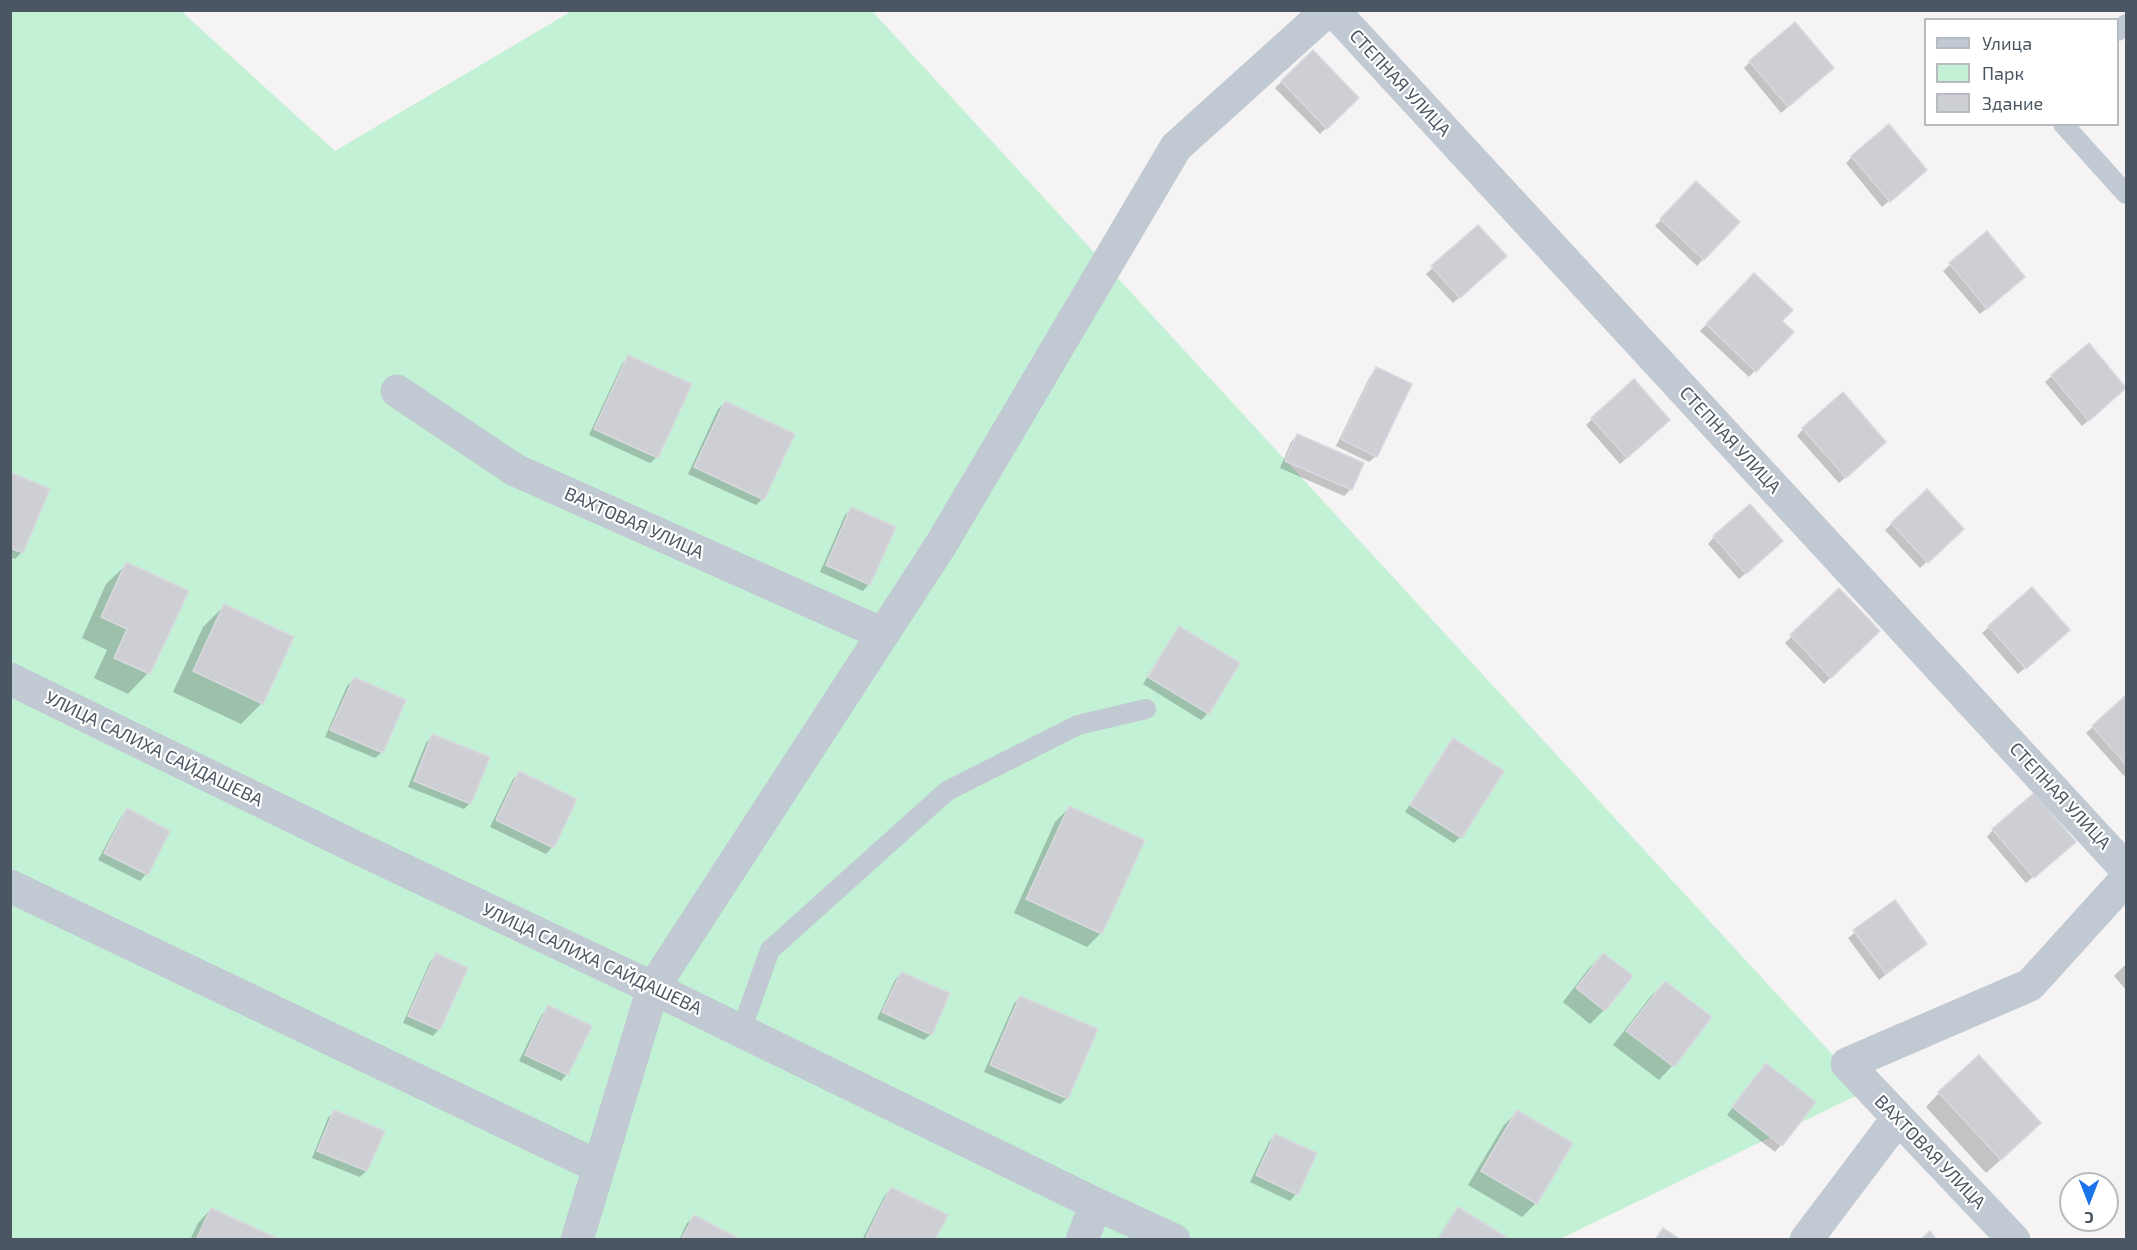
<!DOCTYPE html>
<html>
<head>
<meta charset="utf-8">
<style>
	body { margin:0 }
	#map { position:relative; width:2137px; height:1250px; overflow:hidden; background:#f5f3f3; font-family:"Exo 2",sans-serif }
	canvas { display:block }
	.frame { position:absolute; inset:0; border:12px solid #4a5661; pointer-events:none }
	.legend { position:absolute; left:1924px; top:18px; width:195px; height:108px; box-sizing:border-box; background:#fff; border:2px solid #b7bbc0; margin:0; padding:8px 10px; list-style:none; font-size:18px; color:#4a5661 }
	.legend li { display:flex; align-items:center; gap:12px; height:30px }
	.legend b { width:30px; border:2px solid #b7bbc0 }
	.north { position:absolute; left:2059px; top:1172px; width:60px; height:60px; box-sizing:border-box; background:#fff; border:2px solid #b7bbc0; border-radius:50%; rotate:180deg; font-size:16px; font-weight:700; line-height:24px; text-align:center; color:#4a5661 }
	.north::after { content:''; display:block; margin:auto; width:21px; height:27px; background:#1a73e8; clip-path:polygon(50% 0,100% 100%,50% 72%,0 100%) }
</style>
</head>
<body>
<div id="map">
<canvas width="2137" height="1250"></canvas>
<div class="frame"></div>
<ul class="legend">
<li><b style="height:8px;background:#c1cad2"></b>Улица</li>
<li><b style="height:16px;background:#c3f1d5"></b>Парк</li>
<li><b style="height:16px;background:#cdcfd5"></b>Здание</li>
</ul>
<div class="north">С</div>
</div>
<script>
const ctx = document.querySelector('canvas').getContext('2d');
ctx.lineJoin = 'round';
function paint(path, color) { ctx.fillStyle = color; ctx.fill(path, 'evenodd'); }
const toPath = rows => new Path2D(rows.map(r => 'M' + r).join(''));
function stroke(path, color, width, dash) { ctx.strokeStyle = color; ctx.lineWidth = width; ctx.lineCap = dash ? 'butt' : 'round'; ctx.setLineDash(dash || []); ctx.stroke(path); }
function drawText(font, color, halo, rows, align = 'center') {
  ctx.font = font + ' "Exo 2",sans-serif'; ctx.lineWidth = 4.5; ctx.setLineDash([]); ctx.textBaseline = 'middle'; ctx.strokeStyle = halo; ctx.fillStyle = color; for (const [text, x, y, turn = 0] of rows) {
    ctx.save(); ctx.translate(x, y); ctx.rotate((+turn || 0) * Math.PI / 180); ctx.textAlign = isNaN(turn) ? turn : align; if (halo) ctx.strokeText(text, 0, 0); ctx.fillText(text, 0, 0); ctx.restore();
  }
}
const green = toPath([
	[10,11,181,11,335,151,572,11,872,11,1866,1091,1560,1239,11,1239]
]);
const shadow = toPath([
	[1313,52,1357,98,1320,134,1275,88],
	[1750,62,1825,75,1781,113,1744,68],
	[1852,157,1919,176,1882,207,1846,163],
	[1696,183,1737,222,1697,266,1655,226],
	[1478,227,1498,263,1453,303,1426,274],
	[1987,233,2017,283,1980,314,1943,271],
	[1754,275,1780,321,1792,332,1749,377,1700,331],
	[628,357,657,457,650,463,589,435,622,364],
	[1377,369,1376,456,1369,462,1336,446,1370,376],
	[2052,376,2125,388,2082,426,2045,382],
	[725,403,762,499,756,505,688,474,718,409],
	[1592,419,1661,426,1620,464,1586,425],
	[1803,429,1878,449,1839,483,1797,436],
	[1297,436,1362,464,1350,490,1344,496,1280,468,1291,442],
	[10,474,22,552,15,559,10,557],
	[1927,491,1962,529,1920,568,1885,530],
	[852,509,869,584,863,591,820,572,845,515],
	[1714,537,1775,548,1739,579,1708,544],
	[127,564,187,591,148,673,128,694,94,678,107,650,82,638,106,584],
	[1839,591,1878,631,1824,684,1785,643],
	[224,606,262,703,241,724,173,692,203,627],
	[1989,627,2061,637,2018,674,1982,633],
	[1180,628,1238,664,1208,713,1201,720,1143,684,1173,635],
	[354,679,382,752,375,758,325,737,347,686],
	[2126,697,2126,773,2124,776,2086,733],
	[432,736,470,803,464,809,408,787,426,743],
	[1453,740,1460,837,1454,843,1405,812,1447,747],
	[520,773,552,847,546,854,490,827,513,779],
	[1069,808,1101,933,1087,947,1014,913,1055,822],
	[127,810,168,832,146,874,140,881,98,860,121,817],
	[1993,830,2067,848,2026,883,1987,837],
	[1894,902,1925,944,1879,980,1848,938],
	[436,955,439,1029,433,1036,403,1023,430,962],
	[1603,955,1604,1010,1590,1024,1563,1002,1589,968],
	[2126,964,2126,990,2114,976],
	[901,973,931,1034,924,1040,877,1019,895,980],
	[1665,983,1710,1018,1672,1066,1659,1080,1613,1045,1651,996],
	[1020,997,1067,1098,1060,1104,984,1072,1014,1004],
	[549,1007,567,1074,561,1081,519,1061,542,1014],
	[1760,1072,1781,1145,1775,1152,1727,1115],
	[1939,1093,2026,1137,1986,1173,1926,1107],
	[335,1111,366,1171,360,1177,312,1158,328,1118],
	[1517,1112,1536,1203,1522,1217,1468,1185,1504,1125],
	[1275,1135,1296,1194,1290,1201,1250,1182,1269,1142],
	[891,1189,934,1240,862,1240,885,1195],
	[211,1209,277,1239,190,1240,198,1223],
	[1459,1209,1508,1240,1437,1240,1452,1215],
	[694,1217,739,1240,679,1240,687,1223]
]);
const building = toPath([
	[1795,22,1834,68,1788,107,1749,61,1795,22],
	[1313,50,1359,98,1327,129,1281,81,1313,50],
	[1889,124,1927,170,1890,202,1851,156,1889,124],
	[1696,181,1740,222,1704,260,1660,219,1696,181],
	[1478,225,1507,256,1460,298,1431,266,1478,225],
	[1987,231,2025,277,1987,309,1949,263,1987,231],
	[1754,273,1793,310,1782,321,1794,332,1756,372,1706,324,1754,273],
	[2089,343,2126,388,2089,421,2051,375,2089,343],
	[628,355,692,384,658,458,594,429,628,355],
	[1376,367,1412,384,1377,457,1341,439,1376,367],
	[1634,379,1670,420,1627,458,1591,418,1634,379],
	[1843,392,1886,442,1846,478,1802,428,1843,392],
	[725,401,795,434,764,500,694,467,725,401],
	[1297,434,1364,463,1352,490,1285,461,1297,434],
	[10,472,50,489,23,553,10,548,10,472],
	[1927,489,1964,529,1928,563,1891,523,1927,489],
	[1750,504,1783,541,1746,574,1713,536,1750,504],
	[851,507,896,527,870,585,826,565,851,507],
	[126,562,189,591,150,674,114,658,127,629,101,617,126,562],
	[2032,587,2070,630,2026,669,1988,626,2032,587],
	[1839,588,1880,631,1831,678,1790,635,1839,588],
	[224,604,294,637,263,704,193,671,224,604],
	[1179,626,1240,663,1209,714,1148,677,1179,626],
	[354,677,406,700,383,753,330,730,354,677],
	[2126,695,2126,765,2092,726,2126,695],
	[432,734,490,757,471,804,414,781,432,734],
	[1453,738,1504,771,1462,838,1410,805,1453,738],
	[519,771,577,799,554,848,496,820,519,771],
	[2034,793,2076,842,2034,878,1992,829,2034,793],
	[1069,806,1145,840,1102,934,1026,899,1069,806],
	[127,808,170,831,148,875,104,853,127,808],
	[1895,900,1927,944,1886,974,1853,930,1895,900],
	[436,953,468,968,440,1030,408,1016,436,953],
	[1603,953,1633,976,1605,1011,1576,988,1603,953],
	[901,972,950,993,932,1035,882,1012,901,972],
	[1665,981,1712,1017,1674,1067,1626,1031,1665,981],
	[1020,996,1098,1029,1068,1099,990,1065,1020,996],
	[548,1005,592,1026,568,1075,525,1055,548,1005],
	[1979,1055,2041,1123,2001,1160,1938,1092,1979,1055],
	[1766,1063,1816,1102,1782,1146,1732,1107,1766,1063],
	[334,1110,385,1131,367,1171,317,1151,334,1110],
	[1517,1110,1573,1143,1537,1204,1481,1171,1517,1110],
	[1275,1134,1317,1153,1298,1195,1256,1175,1275,1134],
	[891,1187,948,1215,935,1240,871,1240,866,1237,891,1187],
	[1458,1207,1511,1240,1438,1240,1458,1207],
	[211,1208,279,1239,279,1240,196,1240,211,1208],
	[694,1215,742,1240,681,1240,694,1215],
	[1663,1228,1681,1240,1655,1240,1663,1228],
	[1930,1231,1937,1240,1920,1240,1930,1231]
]);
const service = toPath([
	[2118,31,2126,24],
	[2063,124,2126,194],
	[741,1031,770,950,947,791,1078,725,1146,709]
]);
const minor = toPath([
	[1333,10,2126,869],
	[397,391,515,470,883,634],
	[10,679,349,844,653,988,1096,1204,1174,1240],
	[10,886,599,1167],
	[577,1240,653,988,942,543,1176,147,1328,10],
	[1082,1240,1096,1204],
	[1806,1240,1898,1118],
	[2014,1240,1847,1064,2030,985,2126,879]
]);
const streetNames = [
	["СТЕПНАЯ УЛИЦА",1400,83,47],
	["СТЕПНАЯ УЛИЦА",1730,440,47],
	["ВАХТОВАЯ УЛИЦА",634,523,24],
	["УЛИЦА САЛИХА САЙДАШЕВА",154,749,26],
	["СТЕПНАЯ УЛИЦА",2060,796,47],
	["УЛИЦА САЛИХА САЙДАШЕВА",592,959,25],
	["ВАХТОВАЯ УЛИЦА",1930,1152,46]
];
paint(green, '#c3f1d5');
paint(shadow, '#0003');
paint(building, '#cdcfd5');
stroke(building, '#d7d9de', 1.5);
stroke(service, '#c1cad2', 20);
stroke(minor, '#c1cad2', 33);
drawText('18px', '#4a5661', '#fff', streetNames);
</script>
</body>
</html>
